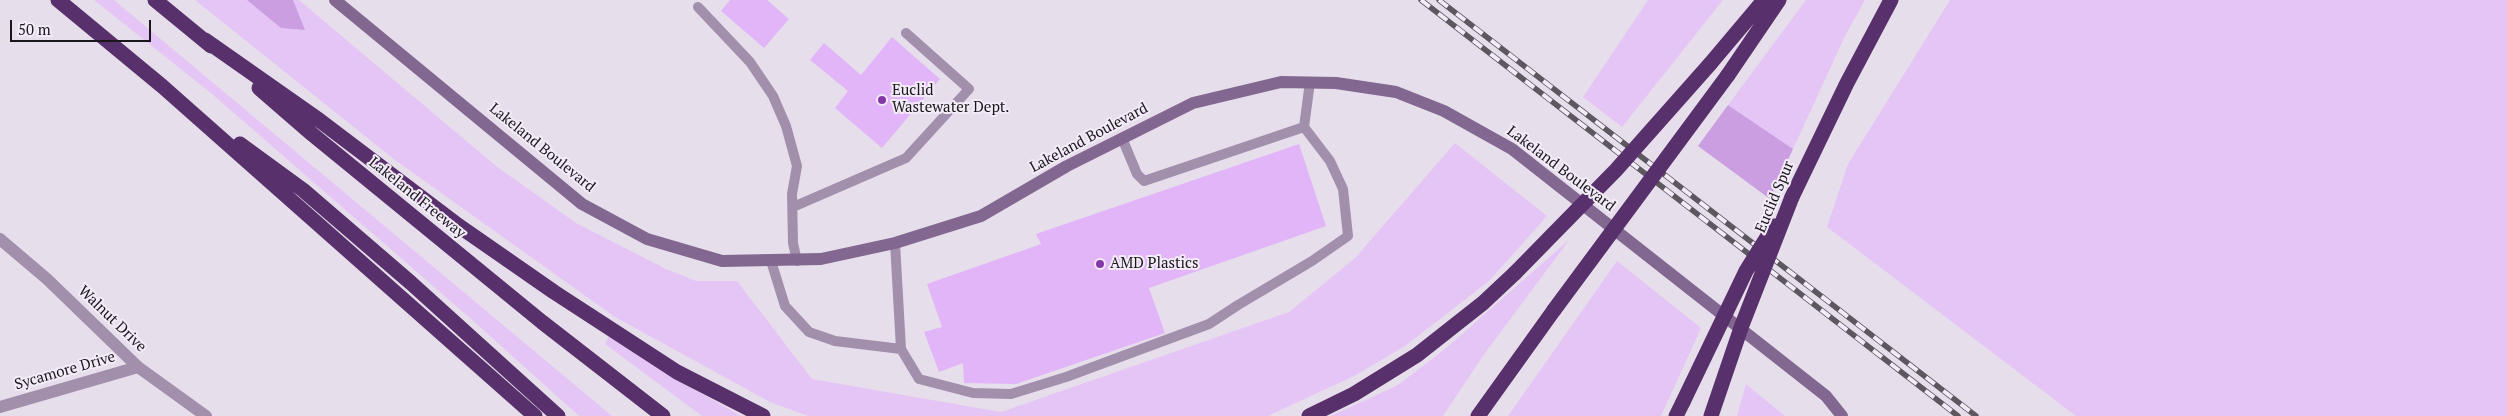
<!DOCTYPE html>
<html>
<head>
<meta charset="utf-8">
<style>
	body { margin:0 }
	#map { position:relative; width:2507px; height:416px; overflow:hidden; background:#e7deec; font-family:"PT Serif",serif }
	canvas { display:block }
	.scale { position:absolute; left:10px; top:20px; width:141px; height:22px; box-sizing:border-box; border:2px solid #1a171b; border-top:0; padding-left:6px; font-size:15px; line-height:18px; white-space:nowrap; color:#1a171b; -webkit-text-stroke:4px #f4ebf9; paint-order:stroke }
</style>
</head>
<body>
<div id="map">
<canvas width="2507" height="416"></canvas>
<div class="scale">50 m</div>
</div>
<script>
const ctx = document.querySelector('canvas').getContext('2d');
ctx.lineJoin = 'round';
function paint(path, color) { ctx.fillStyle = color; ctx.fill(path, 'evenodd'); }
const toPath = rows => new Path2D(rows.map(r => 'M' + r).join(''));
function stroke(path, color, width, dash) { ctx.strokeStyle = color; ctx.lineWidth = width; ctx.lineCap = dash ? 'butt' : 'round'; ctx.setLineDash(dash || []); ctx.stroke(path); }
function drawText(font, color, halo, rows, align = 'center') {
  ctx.font = font + ' "PT Serif",serif'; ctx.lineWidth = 4; ctx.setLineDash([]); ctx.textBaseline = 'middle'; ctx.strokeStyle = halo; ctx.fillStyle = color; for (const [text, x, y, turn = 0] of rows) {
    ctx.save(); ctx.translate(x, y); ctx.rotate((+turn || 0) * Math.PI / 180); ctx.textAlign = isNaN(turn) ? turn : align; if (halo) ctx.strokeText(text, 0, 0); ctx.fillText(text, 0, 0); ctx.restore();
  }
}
const green = toPath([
	[94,0,114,0,612,416,579,416,470,318,212,94],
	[195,0,299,0,496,166,576,223,666,269,696,281,737,281,812,379,1001,412,1289,312,1355,258,1455,143,1547,216,1489,281,1405,346,1356,375,1268,416,808,416,770,402,615,317,395,160],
	[1648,0,1723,0,1622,127,1583,97],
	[1806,0,1865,0,1846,34,1793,149,1728,105],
	[1950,0,2507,0,2507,416,2076,416,1827,227,1848,164],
	[1570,239,1485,353,1443,416,1331,416,1398,385,1445,349],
	[1617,261,1701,328,1661,416,1508,416],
	[609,336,660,370,741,416,702,416,605,344],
	[1746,384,1785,416,1737,416]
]);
const forest = toPath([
	[247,0,293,0,305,30,281,28],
	[1728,105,1793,149,1770,199,1698,146]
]);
const building = toPath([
	[730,0,767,0,789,19,764,48,721,11],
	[892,37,940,79,882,148,835,108,848,91,810,60,824,43,861,75],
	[1299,144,1326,226,1149,288,1165,333,1016,384,964,383,963,363,939,372,924,332,942,327,927,284,1041,244,1036,234]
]);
const lane = toPath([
	[698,7,750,62,773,96,786,126,797,166,792,194,793,243,797,261],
	[1122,138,1137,174,1144,181,1304,127,1310,82],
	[793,207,906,158,969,89,906,33],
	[895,243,901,349,919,379,973,393,1011,394,1066,377,1209,324,1238,305,1312,261,1348,236,1343,189,1330,161,1304,127],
	[771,261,785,306,809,332,835,341,901,349]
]);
const street = toPath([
	[0,239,47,279,138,367,206,416],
	[0,407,138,367]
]);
const secondary = toPath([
	[335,0,582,204,647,239,722,261,821,259,895,243,981,216,1067,166,1193,103,1281,82,1336,83,1396,92,1444,111,1512,149,1826,396,1842,416]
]);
const highway = toPath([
	[58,0,162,86,535,416],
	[155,0,211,46],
	[205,40,319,120,459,226,554,292,677,372,763,416],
	[1710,64,1764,0],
	[1728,75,1779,0],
	[259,88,312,134,542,322,663,416],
	[240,144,303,190,411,283,558,416],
	[1792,197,1847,83,1891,0],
	[1309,416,1354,394,1417,355,1483,303,1515,273],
	[1478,416,1554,310],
	[1676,416,1683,402]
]);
const rail = toPath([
	[1421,0,1958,416],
	[1439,0,1976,416]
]);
const highwayBridge = toPath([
	[1515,273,1616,170,1710,64],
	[1554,310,1728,75],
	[1683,402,1746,271,1774,226],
	[1711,416,1742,325,1792,197]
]);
const markers = [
	[882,100,5,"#8637a7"],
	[1100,264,5,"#8637a7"]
];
const poiNames = [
	["Euclid",892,91],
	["Wastewater Dept.",892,108],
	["AMD Plastics",1110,264]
];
const streetNames = [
	["Lakeland Boulevard",1089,138,-28],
	["Lakeland Boulevard",542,148,39],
	["Lakeland Boulevard",1561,169,37],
	["Euclid Spur",1775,197,-67],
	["Lakeland Freeway",417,198,39],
	["Walnut Drive",112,319,44],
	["Sycamore Drive",65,371,-16]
];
paint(green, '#e5c5f6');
paint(forest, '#ca9ee1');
paint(building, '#e2b5f9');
stroke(lane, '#a28fac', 10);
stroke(street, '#a28fac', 12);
stroke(secondary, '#826790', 12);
stroke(highway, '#58306b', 15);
stroke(rail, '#5d585f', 5.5);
stroke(rail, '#f4ebf9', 4, [11]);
stroke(highwayBridge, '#58306b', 15);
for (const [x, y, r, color] of markers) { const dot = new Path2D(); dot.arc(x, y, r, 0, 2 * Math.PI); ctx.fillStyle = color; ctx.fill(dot); stroke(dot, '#f4ebf9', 2); }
drawText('15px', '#1a171b', '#f4ebf9', poiNames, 'left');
drawText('15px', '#1a171b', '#f4ebf9', streetNames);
</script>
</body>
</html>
